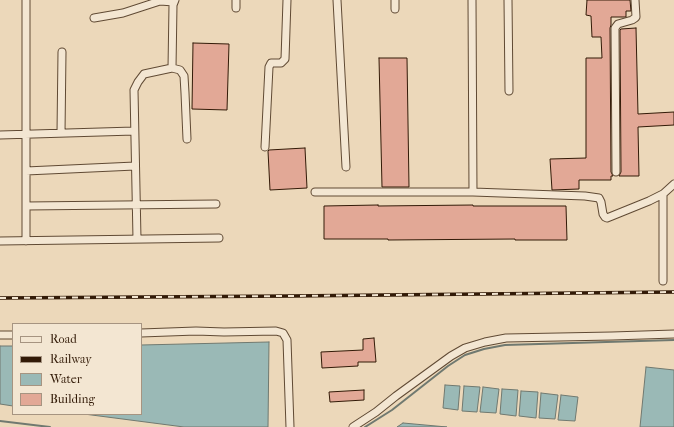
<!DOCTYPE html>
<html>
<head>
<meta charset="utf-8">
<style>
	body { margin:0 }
	#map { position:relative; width:674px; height:427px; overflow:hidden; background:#ecd8ba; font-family:"IM FELL French Canon",serif }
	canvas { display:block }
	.legend { position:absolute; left:12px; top:323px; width:130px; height:92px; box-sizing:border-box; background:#f3e6d2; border:1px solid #a69481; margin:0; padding:5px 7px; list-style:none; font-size:12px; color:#321a07 }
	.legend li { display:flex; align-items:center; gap:8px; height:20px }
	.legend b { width:20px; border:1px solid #a69481 }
</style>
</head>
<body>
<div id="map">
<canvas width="674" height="427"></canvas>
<ul class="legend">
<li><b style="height:5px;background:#f3e6d2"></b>Road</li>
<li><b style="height:5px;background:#321a07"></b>Railway</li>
<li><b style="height:11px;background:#9ab9b6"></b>Water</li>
<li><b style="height:11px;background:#e2a896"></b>Building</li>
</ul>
</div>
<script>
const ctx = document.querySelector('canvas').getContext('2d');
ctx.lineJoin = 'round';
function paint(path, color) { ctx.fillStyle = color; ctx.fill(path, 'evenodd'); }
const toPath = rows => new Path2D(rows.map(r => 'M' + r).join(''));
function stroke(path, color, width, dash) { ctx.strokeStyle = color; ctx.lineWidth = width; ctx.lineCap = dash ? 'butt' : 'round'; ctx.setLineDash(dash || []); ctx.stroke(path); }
const water = toPath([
	[269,342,268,427,184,427,84,414,141,414,141,345,269,342],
	[0,346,13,346,13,406,0,404,0,346],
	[646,367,674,370,674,427,640,427,646,367],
	[445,385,460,386,458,410,443,408,445,385],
	[464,386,480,387,477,412,462,411,464,386],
	[483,387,499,389,496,413,480,412,483,387],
	[502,389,518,390,516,416,500,414,502,389],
	[521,391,538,392,536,418,519,416,521,391],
	[541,393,558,395,555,419,539,418,541,393],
	[561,395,578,397,575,421,558,420,561,395],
	[403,423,447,427,397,427,403,423]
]);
const stream = toPath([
	[0,421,50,427],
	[365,427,392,410,448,366,465,355,484,349,505,345,674,340]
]);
const building = toPath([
	[587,0,630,0,631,11,626,11,626,17,611,17,611,25,610,28,611,172,613,176,611,176,611,180,579,180,579,189,552,190,550,159,586,158,586,58,602,58,601,37,592,37,591,16,586,15,587,0],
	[636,28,638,114,674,112,674,125,638,127,639,176,619,176,621,172,620,30,621,29,636,28],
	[193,43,229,44,227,110,192,109,193,43],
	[379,58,407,58,409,187,382,187,379,58],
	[305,148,307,188,270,190,268,151,269,150,305,148],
	[378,205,378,206,473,205,473,206,566,206,567,240,515,240,515,239,388,240,388,239,324,239,324,206,378,205],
	[374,338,376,362,358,362,358,366,322,368,321,352,363,350,363,339,374,338],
	[364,390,364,400,330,402,329,392,364,390]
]);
const minor = toPath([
	[26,0,26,206,216,204],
	[175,0,173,5,172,68,180,70,184,76,185,93,187,139],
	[236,0,236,8],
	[337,0,346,167],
	[395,0,395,9],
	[472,0,473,192],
	[508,0,509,91],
	[94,18,123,13,160,1,174,2],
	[61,133,62,52],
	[0,135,134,131],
	[265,147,269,67,271,63,281,63,285,59,287,0],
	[26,171,135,166],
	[616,172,615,28,618,24,632,20,635,18,636,17,635,0],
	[315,192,473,192,585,196,599,198,601,202,603,214,605,217,607,218,649,201,663,194,674,184],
	[137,239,134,90,138,82,144,74,172,68],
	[0,241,219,238],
	[26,241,26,206],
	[663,281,663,194],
	[141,333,196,331,224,332,276,331,283,333,287,340,290,427],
	[0,335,13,335],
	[353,427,376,412,396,396,451,356,465,348,485,342,506,338,612,336,674,334]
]);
const rail = toPath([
	[0,298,290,296,674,292]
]);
paint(water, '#9ab9b6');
stroke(water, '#707970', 1);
stroke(stream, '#707970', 2);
paint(building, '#e2a896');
stroke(building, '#321a07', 1);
stroke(minor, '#604a34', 9);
stroke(minor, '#f3e6d2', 7);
stroke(rail, '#321a07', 3.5);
stroke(rail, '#f3e6d2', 2, [6]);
</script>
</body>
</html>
